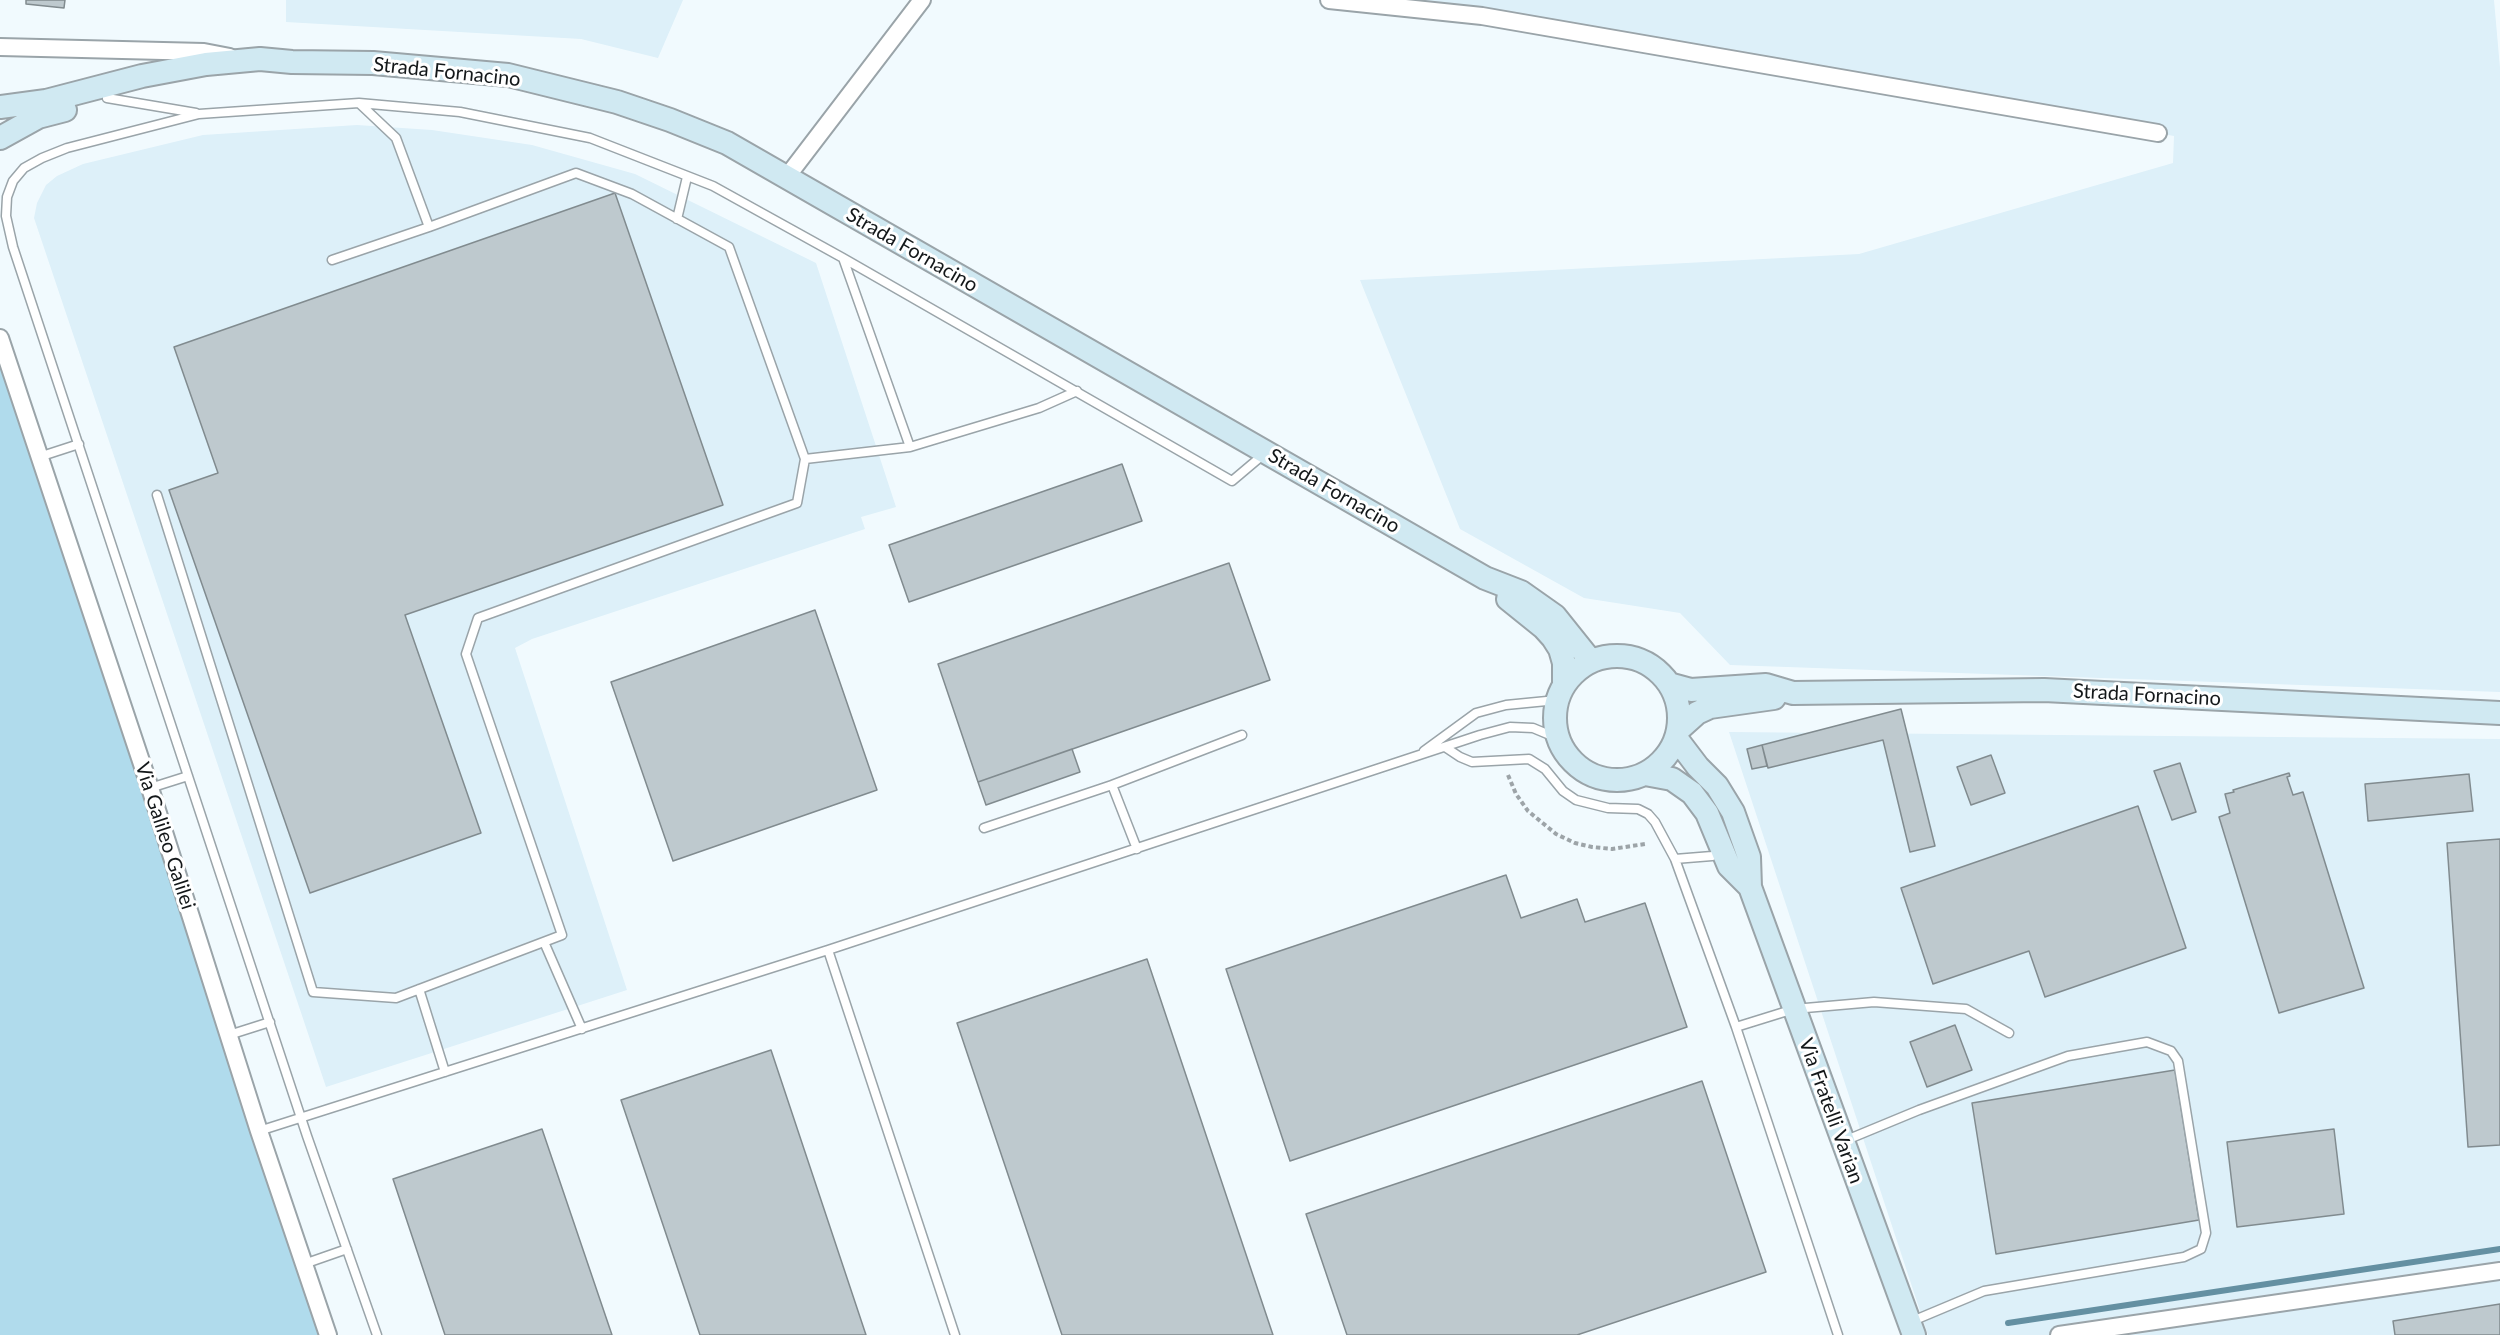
<!DOCTYPE html>
<html>
<head>
<meta charset="utf-8">
<style>
	body { margin:0 }
	canvas { display:block; background:#f1fafe }
</style>
</head>
<body>
<canvas width="2500" height="1335"></canvas>
<script>
const ctx = document.querySelector('canvas').getContext('2d');
ctx.lineJoin = 'round';
function paint(path, color) { ctx.fillStyle = color; ctx.fill(path, 'evenodd'); }
const toPath = rows => new Path2D(rows.map(r => 'M' + r).join(''));
function stroke(path, color, width, dash) { ctx.strokeStyle = color; ctx.lineWidth = width; ctx.lineCap = dash ? 'butt' : 'round'; ctx.setLineDash(dash || []); ctx.stroke(path); }
function drawText(font, color, halo, rows, align = 'center') {
  ctx.font = font + ' Lato,sans-serif'; ctx.lineWidth = 6; ctx.setLineDash([]); ctx.textBaseline = 'middle'; ctx.strokeStyle = halo; ctx.fillStyle = color; for (const [text, x, y, turn = 0] of rows) {
    ctx.save(); ctx.translate(x, y); ctx.rotate((+turn || 0) * Math.PI / 180); ctx.textAlign = isNaN(turn) ? turn : align; if (halo) ctx.strokeText(text, 0, 0); ctx.fillText(text, 0, 0); ctx.restore();
  }
}
const built = toPath([
	[286,0,683,0,658,58,581,39,286,22],
	[1329,0,2494,0,2500,68,2500,692,1730,665,1680,613,1584,598,1460,529,1360,280,1859,254,2173,163,2174,136,1529,25],
	[357,125,432,130,532,145,635,174,816,263,896,507,861,517,865,529,532,639,515,648,627,990,326,1087,34,218,37,203,46,185,57,176,83,164,203,135],
	[1729,732,2500,739,2500,1335,1928,1335]
]);
const green = toPath([
	[0,354,328,1335,0,1335]
]);
const stream = toPath([
	[2008,1323,2500,1249]
]);
const building = toPath([
	[26,0,65,0,64,8,26,4,26,0],
	[615,193,723,505,405,615,481,833,310,893,169,490,218,473,174,347,615,193],
	[1122,464,1142,521,909,602,889,545,1122,464],
	[1229,563,1270,680,978,782,938,664,1229,563],
	[815,610,877,790,673,861,611,682,815,610],
	[1901,709,1935,846,1910,852,1883,740,1768,768,1762,745,1901,709],
	[1762,745,1767,766,1752,769,1747,749,1762,745],
	[1072,749,1080,772,986,805,978,782,1072,749],
	[1991,755,2005,793,1971,805,1957,767,1991,755],
	[2180,763,2196,812,2172,820,2154,771,2180,763],
	[2289,773,2290,776,2287,777,2293,795,2303,792,2364,988,2279,1013,2219,817,2230,813,2225,794,2234,792,2233,790,2289,773],
	[2469,774,2473,811,2368,821,2365,784,2469,774],
	[2138,806,2186,948,2045,997,2029,951,1933,984,1901,888,2138,806],
	[2500,839,2500,1145,2468,1147,2447,843,2500,839],
	[1506,875,1521,918,1577,899,1585,922,1645,903,1687,1027,1290,1161,1226,969,1506,875],
	[1147,959,1273,1335,1062,1335,957,1023,1147,959],
	[1955,1025,1972,1070,1927,1087,1910,1042,1955,1025],
	[771,1050,866,1335,700,1335,621,1100,771,1050],
	[2175,1070,2199,1220,1996,1254,1972,1103,2175,1070],
	[1702,1081,1766,1272,1577,1335,1347,1335,1306,1214,1702,1081],
	[542,1129,612,1335,445,1335,393,1179,542,1129],
	[2334,1129,2344,1214,2237,1227,2227,1142,2334,1129],
	[2500,1304,2500,1335,2395,1335,2393,1321,2500,1304]
]);
const path = toPath([
	[1508,775,1516,794,1528,811,1556,834,1575,843,1592,847,1612,849,1645,844]
]);
const lane = toPath([
	[107,98,196,113],
	[359,103,460,112,590,138,713,186,843,258,1232,481,1264,454],
	[677,219,687,177],
	[843,258,910,447,1039,408,1077,391],
	[332,260,429,227,396,138,359,103,199,114,67,148,42,158,24,168,13,181,7,197,6,216,13,247,307,1136,377,1335],
	[39,457,79,444],
	[805,459,910,447],
	[157,495,313,992,396,998,562,935,466,654,478,618,797,503,805,459,729,247,632,194,576,173,429,227],
	[1445,747,1460,757,1472,762,1529,759,1545,769,1563,791,1576,800,1608,808,1638,809,1648,814,1655,822,1675,859,1712,856,1721,852],
	[1424,751,1476,713,1506,705,1557,700],
	[1112,785,1242,735],
	[150,788,188,776],
	[984,828,1112,785,1137,849],
	[1675,859,1736,1027,1794,1009,1874,1002,1966,1009,2009,1033],
	[544,942,582,1029],
	[828,950,955,1335],
	[419,989,445,1072],
	[1736,1027,1838,1335],
	[229,1035,270,1022],
	[259,1131,828,950,1480,735,1510,727,1533,728,1557,738],
	[1844,1141,1919,1110,2068,1056,2147,1042,2171,1051,2178,1061,2206,1233,2201,1249,2184,1257,1984,1291,1910,1322],
	[304,1264,347,1249]
]);
const street = toPath([
	[1329,0,1482,16,2158,133],
	[0,47,204,52,230,57],
	[786,178,922,0],
	[0,338,150,788,259,1131,328,1335],
	[2059,1335,2500,1271]
]);
const secondary = toPath([
	[0,107,46,101,142,76,206,64,260,59,292,62,373,63,508,75,617,102,670,120,727,143,1485,578,1521,592,1555,616,1591,661],
	[0,138,38,117,65,110],
	[1508,599,1544,628,1553,638,1560,649,1564,663,1564,685],
	'1555 718a62 62 0 1 1 124 0a62 62 0 1 1-124 0Z',
	[1669,684,1691,690,1766,685,1793,693,2044,690,2500,713],
	[1678,730,1697,713,1710,707,1774,698],
	[1676,738,1698,767,1717,786,1733,812,1749,857,1750,887,1914,1335],
	[1645,774,1672,779,1692,793,1707,813,1729,866,1750,887]
]);
const streetNames = [
	["Strada Fornacino",447,72,6],
	["Strada Fornacino",912,250,30],
	["Strada Fornacino",1334,491,30],
	["Strada Fornacino",2147,695,3],
	["Via Galileo Galilei",165,836,72],
	["Via Fratelli Varian",1831,1111,70]
];
paint(built, '#ddf0f9');
paint(green, '#b0dbec');
stroke(stream, '#6490a2', 6);
paint(building, '#bec9ce');
stroke(building, '#818b8f', 1.5);
stroke(lane, '#9aa4a9', 11);
stroke(street, '#9aa4a9', 20);
stroke(secondary, '#9aa4a9', 26);
stroke(path, '#9da4a8', 4, [4.5, 3]);
stroke(lane, '#fff', 8);
stroke(street, '#fff', 16);
stroke(secondary, '#d0e9f2', 22);
drawText('20px', '#131719', '#fff', streetNames);
</script>
</body>
</html>
